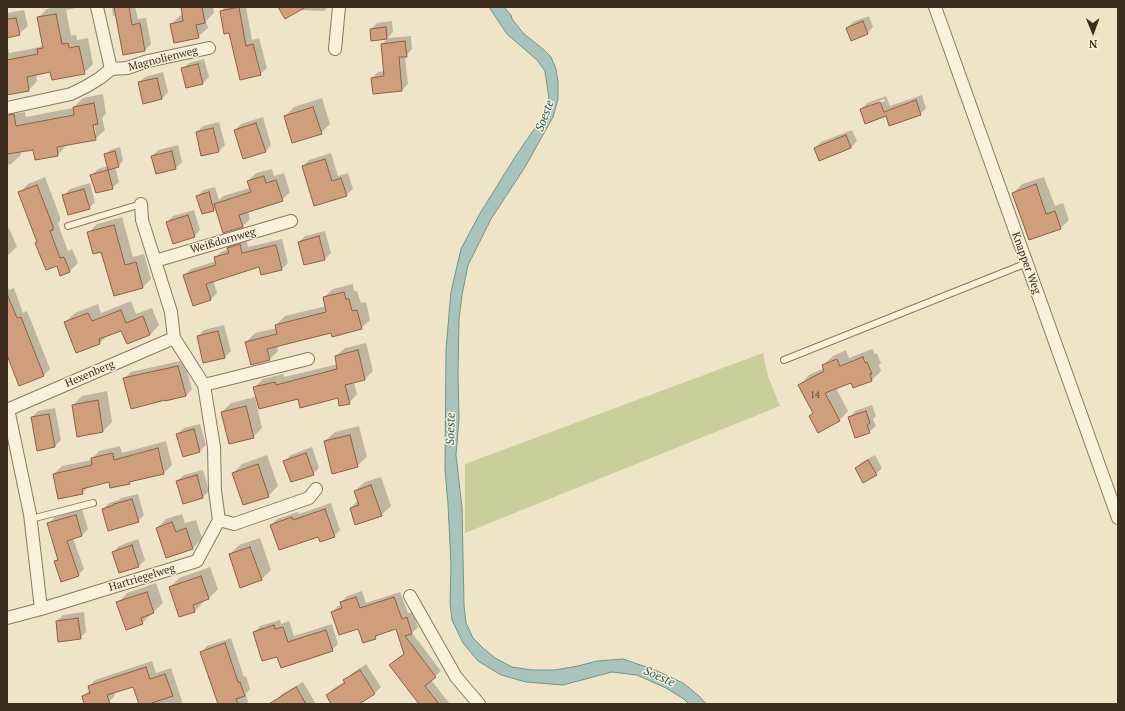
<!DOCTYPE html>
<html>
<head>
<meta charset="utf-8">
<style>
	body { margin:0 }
	#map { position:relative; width:1125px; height:711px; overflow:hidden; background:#f0e4c8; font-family:"PT Serif",serif }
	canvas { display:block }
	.frame { position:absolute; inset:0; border:8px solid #3d2e20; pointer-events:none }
	.north { position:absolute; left:1073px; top:12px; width:40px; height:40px; -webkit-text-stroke:3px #f7eed8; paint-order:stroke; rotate:179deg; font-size:11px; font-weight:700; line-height:16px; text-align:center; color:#3d2e20 }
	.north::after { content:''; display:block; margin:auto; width:14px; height:18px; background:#3d2e20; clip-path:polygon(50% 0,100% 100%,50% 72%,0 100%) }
</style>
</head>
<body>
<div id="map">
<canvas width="1125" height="711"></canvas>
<div class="frame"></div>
<div class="north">N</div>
</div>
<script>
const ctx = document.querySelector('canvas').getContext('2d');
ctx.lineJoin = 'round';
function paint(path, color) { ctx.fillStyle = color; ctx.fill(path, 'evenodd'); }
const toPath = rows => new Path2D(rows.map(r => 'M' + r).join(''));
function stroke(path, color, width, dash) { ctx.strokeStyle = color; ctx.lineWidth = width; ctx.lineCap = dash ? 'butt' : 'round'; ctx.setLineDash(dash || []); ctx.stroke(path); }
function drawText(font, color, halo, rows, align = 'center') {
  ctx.font = font + ' "PT Serif",serif'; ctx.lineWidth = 3; ctx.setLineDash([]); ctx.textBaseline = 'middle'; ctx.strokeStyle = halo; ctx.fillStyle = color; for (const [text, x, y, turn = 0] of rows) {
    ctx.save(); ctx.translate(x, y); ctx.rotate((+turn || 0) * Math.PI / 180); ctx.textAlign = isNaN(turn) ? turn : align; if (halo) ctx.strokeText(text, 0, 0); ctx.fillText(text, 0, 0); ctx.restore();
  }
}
const green = toPath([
	[763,353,768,376,780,406,465,533,465,464]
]);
const water = toPath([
	[489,7,504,7,511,15,512,19,524,34,543,49,551,57,556,69,558,82,558,99,553,117,525,167,491,219,468,265,462,295,459,319,458,374,459,419,456,455,462,508,464,605,466,623,473,638,483,648,495,658,512,667,532,670,555,670,578,666,597,661,623,659,655,670,683,683,699,696,706,704,689,704,684,699,666,688,637,675,612,672,563,685,526,682,501,675,478,661,463,643,452,620,450,604,451,565,448,504,445,470,446,349,451,292,461,249,479,215,517,154,542,118,549,99,545,71,537,60,507,34,489,7]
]);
const shadow = toPath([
	[48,7,80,7,66,10,71,36,76,35,77,40,88,38,93,64,84,73,51,71,36,74,37,81,29,90,7,94,7,44,9,53,40,47,43,44,38,18,47,9,49,9],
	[112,7,135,7,138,19,146,18,151,44,145,50,123,54,116,15,113,16],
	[182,7,213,7,214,13,206,21,208,28,198,37,171,24,181,15,183,14],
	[225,7,246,7,252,40,259,38,267,68,260,74,230,32,221,11],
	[279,7,328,7,324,11,299,10],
	[24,10,28,26,19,34,7,37,7,13],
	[869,16,873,27,867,33,847,28,853,22],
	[392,21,393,32,387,38,371,29,377,23],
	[411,36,412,49,406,56,405,56,408,84,402,90,372,78,378,72,385,71,382,44,388,38],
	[204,59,209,77,203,83,182,69,189,63],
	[163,72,168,92,162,99,139,83,145,77],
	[103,94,106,114,102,118,105,130,95,139,67,144,58,155,34,148,20,151,21,155,11,164,7,165,7,115,25,112,26,117,73,108,83,98],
	[91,120,93,120,96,133,94,133],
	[922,95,926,108,920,114,886,115,861,110,867,103,886,96,890,106],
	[884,99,885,101,867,108,867,106],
	[322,98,330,124,321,133,285,116,294,107],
	[263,117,271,145,265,152,235,130,241,124],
	[219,122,225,145,219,151,197,132,203,126],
	[852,130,857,141,851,148,815,148,821,142],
	[178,145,182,162,176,168,156,173,152,156,158,150],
	[120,147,123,161,118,166,115,167,119,182,112,188,92,175,98,169,108,166,105,155,110,150],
	[331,153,338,176,348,173,353,189,346,195,303,166,309,160],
	[272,169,274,176,284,173,290,192,282,200,248,211,250,219,242,227,216,208,214,210,202,213,197,197,203,190,215,187,219,200,223,196,250,188,248,181,256,173],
	[45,177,60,217,60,221,58,224,68,251,72,249,78,263,70,271,57,265,38,242,20,192,28,184],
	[1044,177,1055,206,1063,203,1069,220,1061,228,1013,193,1022,184],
	[90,183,95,202,89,208,64,195,70,189],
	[194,210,200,230,194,236,167,222,173,216],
	[122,217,133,257,144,254,151,279,143,287,102,251,89,232,97,224],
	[9,228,17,247,7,256,7,229],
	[325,231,331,253,325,259,299,242,305,236],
	[246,238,248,247,282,239,288,263,281,270,260,266,213,280,217,293,211,299,184,275,191,269,216,261,215,258,221,252,229,249,228,248,235,242],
	[7,284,9,290,14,288,23,313,27,311,50,369,44,375,20,385,7,352],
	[353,284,354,291,357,291,361,303,366,302,370,320,361,328,332,332,277,345,278,351,270,359,246,342,255,333,277,328,276,325,285,316,326,306,324,297,333,289],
	[131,301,136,314,152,308,159,325,150,335,122,329,108,335,100,343,77,352,65,322,75,313,98,304,101,313],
	[224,325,231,351,225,357,198,336,204,330],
	[366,343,373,371,365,379,354,382,357,394,349,403,338,397,299,398,255,387,263,379,283,374,284,377,338,364,336,356,345,348],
	[872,349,875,354,877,353,881,363,879,365,881,371,872,380,852,382,836,388,848,411,839,421,814,412,800,385,809,375,824,368,823,365,833,356,846,350,849,358],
	[184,360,192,389,186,396,125,378,131,372],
	[107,391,112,422,103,431,78,436,73,405,82,396],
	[255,397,262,428,253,437,222,412,231,403],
	[872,405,876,416,873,419,876,426,869,432,849,418,855,411],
	[55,408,61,440,55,446,32,417,38,411],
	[200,424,206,445,200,451,183,456,177,434,184,428],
	[359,426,367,457,357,466,325,441,335,432],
	[166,441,172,465,164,473,132,481,129,483,109,481,89,486,82,493,54,474,62,466,92,460,92,459,99,451,120,446,122,453],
	[312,447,319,468,313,474,285,461,291,455],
	[267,455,278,486,268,496,233,473,242,464],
	[875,455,882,468,876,474,856,468,862,462],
	[203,470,209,491,203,497,177,481,184,475],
	[381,477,391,506,381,515,351,508,358,500,355,491,365,482],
	[138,494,144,515,138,521,103,509,109,503,119,500,121,498],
	[331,503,340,530,334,536,319,535,271,525,277,519,298,512,299,514],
	[82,509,88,529,82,535,73,538,84,569,78,575,55,561,59,558,49,523,55,517],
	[182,514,185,523,196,520,202,538,193,548,167,557,157,528,166,519],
	[260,538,271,570,261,580,230,554,239,545],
	[138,539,145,560,139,566,120,572,113,552,119,546],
	[210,567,218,589,209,598,204,600,204,601,195,611,180,616,170,587,179,578],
	[156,583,163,603,142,623,118,603,127,593],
	[362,591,366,603,400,592,408,613,413,612,418,627,412,633,441,671,431,680,450,704,420,704,391,665,405,653,397,628,380,633,375,638,332,612,338,606,342,605,341,602,347,596],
	[84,612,86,632,80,638,57,621,63,615],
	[280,620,281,624,289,621,294,636,332,624,338,644,332,650,277,655,254,633,260,626],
	[231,638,244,677,246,676,250,689,246,694,248,702,246,704,219,704,201,652,207,646],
	[152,661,156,673,171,668,183,704,151,704,150,703,146,704,140,704,134,685,114,692,115,695,109,702,108,704,85,704,83,696,90,690,89,686,95,680],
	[366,664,381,687,374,694,357,704,332,704,327,695,333,689,345,681,345,680,351,674],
	[303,682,316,704,278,704,276,700,282,694]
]);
const building = toPath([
	[114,7,129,7,132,25,140,23,145,51,123,55,114,7],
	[181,7,202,7,205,23,196,25,199,38,174,43,170,24,183,21,181,7],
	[239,7,246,46,253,44,261,75,240,80,229,33,224,34,220,11,239,7],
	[278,7,306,7,285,19,278,7],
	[56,14,62,44,68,43,69,48,79,46,85,74,52,80,50,72,27,77,29,91,7,95,7,60,38,54,37,49,43,48,37,17,56,14],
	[16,18,20,35,7,38,7,19,16,18],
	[863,21,868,34,851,41,846,28,863,21],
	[386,27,387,39,371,41,370,29,386,27],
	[405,41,407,57,399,57,402,91,373,94,371,78,384,76,381,44,405,41],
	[198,64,203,84,186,88,181,68,198,64],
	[157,78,162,99,143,104,138,82,157,78],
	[916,100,921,115,889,126,886,116,865,124,860,109,880,102,884,112,916,100],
	[94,103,98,124,93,125,96,140,57,147,58,156,35,160,33,150,7,154,7,115,14,114,16,126,74,115,73,107,94,103],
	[313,107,322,134,292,143,284,116,313,107],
	[256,123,266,152,243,159,234,130,256,123],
	[213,128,219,152,201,156,196,132,213,128],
	[846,135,851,148,819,161,814,148,846,135],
	[115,151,119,167,108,170,104,154,115,151],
	[172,151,176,169,156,174,151,156,172,151],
	[325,159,332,181,341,178,347,196,314,206,302,166,325,159],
	[108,170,113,189,96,193,90,175,108,170],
	[264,176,266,183,276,180,283,201,239,215,243,227,223,233,214,204,251,192,247,181,264,176],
	[1036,184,1046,214,1055,211,1061,229,1029,240,1012,193,1036,184],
	[37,185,53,226,53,230,50,231,60,258,64,257,70,272,60,276,57,266,46,270,35,243,37,242,18,192,37,185],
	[84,189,90,209,68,215,62,195,84,189],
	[209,192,214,211,202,214,196,196,209,192],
	[188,215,195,237,173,244,166,222,188,215],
	[114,225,125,265,136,262,143,288,114,296,101,252,93,254,87,232,114,225],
	[319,236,325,260,304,265,298,242,319,236],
	[240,244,242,253,276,245,282,270,261,275,259,267,206,284,211,300,193,306,183,275,216,265,214,257,229,253,227,248,240,244],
	[344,292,346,299,349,299,352,311,357,310,362,329,332,337,331,333,267,349,270,360,251,365,245,342,277,334,275,325,326,312,323,297,344,292],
	[7,294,17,318,21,317,44,376,19,386,7,355,7,294],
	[121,310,126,323,143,316,150,335,127,344,121,331,99,339,100,344,76,353,64,322,88,313,92,321,121,310],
	[218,331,225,358,203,363,197,336,218,331],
	[358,350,365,380,345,385,350,404,339,406,338,398,300,408,298,399,259,409,253,387,275,382,276,385,337,369,335,356,358,350],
	[863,357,865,363,867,362,872,374,870,374,872,381,853,388,851,383,825,393,840,421,818,433,809,416,813,413,798,385,824,371,822,365,837,359,840,366,863,357],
	[178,366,186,396,165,401,165,400,131,409,123,378,178,366],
	[98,400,103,432,77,437,72,405,98,400],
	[246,406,254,438,229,444,221,412,246,406],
	[866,411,870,423,867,425,870,433,855,438,848,417,866,411],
	[49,414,55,447,37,451,31,417,49,414],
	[194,429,200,452,183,457,176,434,194,429],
	[350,435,358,467,332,474,324,441,350,435],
	[158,448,164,474,129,482,130,484,110,488,109,482,82,489,83,494,58,499,53,474,92,465,91,458,113,453,114,460,158,448],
	[306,453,314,475,291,482,283,461,306,453],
	[868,460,877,475,863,483,855,468,868,460],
	[258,464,269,497,243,505,232,473,258,464],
	[197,475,203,498,183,504,176,481,197,475],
	[371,485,382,516,355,525,350,508,359,505,354,491,371,485],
	[132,499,139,522,108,531,102,509,114,505,114,504,132,499],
	[325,509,335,537,320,542,318,537,279,550,270,525,292,517,293,520,325,509],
	[76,515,82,536,67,541,79,576,61,582,54,561,58,560,47,523,76,515],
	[172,522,176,532,186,528,193,549,166,558,156,528,172,522],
	[132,545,139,567,119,573,112,552,132,545],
	[250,547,262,580,240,588,229,554,250,547],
	[201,576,209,599,193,605,195,612,179,617,169,587,201,576],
	[147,592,154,613,141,618,143,624,126,630,116,602,147,592],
	[356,597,360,608,394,597,402,619,407,617,412,634,405,636,436,677,425,686,439,704,419,704,389,665,404,654,396,629,375,636,376,639,363,643,358,629,339,635,331,612,342,608,340,602,356,597],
	[78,618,81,639,58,642,56,621,78,618],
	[274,625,275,629,283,627,288,642,326,630,333,651,281,668,277,657,262,661,253,632,274,625],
	[225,643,238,682,240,682,245,696,236,699,238,704,218,704,200,652,225,643],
	[146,667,150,679,165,674,173,696,149,704,139,704,133,687,107,695,110,704,84,704,82,696,90,693,88,686,146,667],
	[360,670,375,694,359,704,331,704,326,695,345,683,343,680,360,670],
	[296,687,306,704,269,704,296,687]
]);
const service = toPath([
	[68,226,141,204],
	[784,360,1027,263],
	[31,519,93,503]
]);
const minor = toPath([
	[97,7,111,69],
	[935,7,1118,518],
	[335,49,339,7],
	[7,108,71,94,87,86,100,78,111,69,127,68,148,61,209,48],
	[155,261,291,221],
	[204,385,308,359],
	[7,410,174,338],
	[219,520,234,524,309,498,316,489],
	[410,596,456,677,479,704],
	[41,609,197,561,219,520,215,491,214,447,204,385,174,338,171,312,155,261,142,220,141,204],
	[7,618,41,609,30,514,8,409]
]);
const numberNames = [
	["14",815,395]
];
const streetNames = [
	["Magnolienweg",163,59,-14],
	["Weißdornweg",223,241,-16],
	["Knapper Weg",1026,263,70],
	["Hexenberg",90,374,-23],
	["Hartriegelweg",142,578,-17]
];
const waterNames = [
	["Soeste",545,116,-69],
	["Soeste",451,429,-89],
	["Soeste",659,677,24]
];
paint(green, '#c9cf9b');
paint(water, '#a9c4bc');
stroke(water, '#6f938a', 1);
paint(shadow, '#0003');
paint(building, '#cf9f7d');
stroke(building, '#8d5f41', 1);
stroke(service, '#8d765c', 8);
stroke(minor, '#8d765c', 14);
stroke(service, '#faf1dc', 6);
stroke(minor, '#faf1dc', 12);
drawText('9px', '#624a37', null, numberNames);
drawText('11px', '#3d2e20', '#f7eed8', streetNames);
drawText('italic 12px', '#2f5d5a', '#f7eed8', waterNames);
</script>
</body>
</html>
